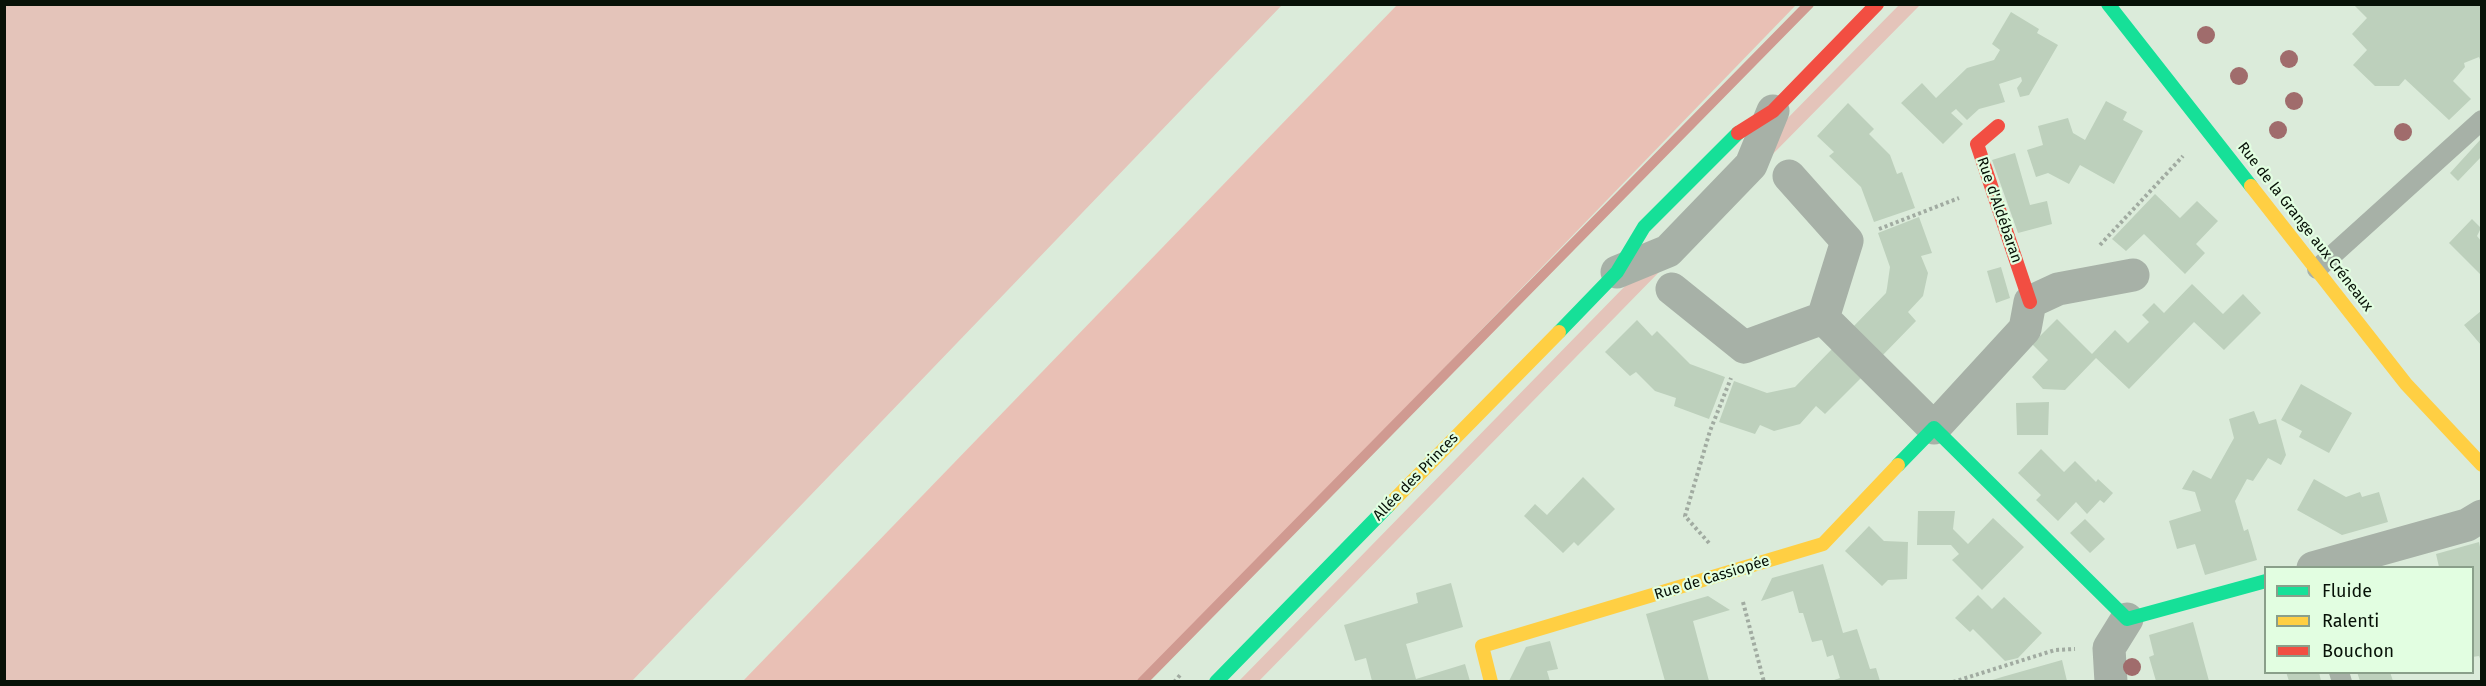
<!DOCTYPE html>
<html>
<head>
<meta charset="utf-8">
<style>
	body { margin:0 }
	#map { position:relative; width:2486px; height:686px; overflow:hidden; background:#dbebda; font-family:"Fira Sans",sans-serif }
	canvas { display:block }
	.frame { position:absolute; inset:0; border:6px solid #071107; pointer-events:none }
	.legend { position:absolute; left:2264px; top:566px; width:210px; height:108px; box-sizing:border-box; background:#e2fee1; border:2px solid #8a9f8a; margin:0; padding:8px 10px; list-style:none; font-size:18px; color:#071107 }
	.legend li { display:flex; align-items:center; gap:12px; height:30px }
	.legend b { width:30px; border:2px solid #8a9f8a }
</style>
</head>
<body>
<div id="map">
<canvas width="2486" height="686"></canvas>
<div class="frame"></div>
<ul class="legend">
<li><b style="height:8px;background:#16e098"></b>Fluide</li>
<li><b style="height:8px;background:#ffcf43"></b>Ralenti</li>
<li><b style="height:8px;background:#f24e42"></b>Bouchon</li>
</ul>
</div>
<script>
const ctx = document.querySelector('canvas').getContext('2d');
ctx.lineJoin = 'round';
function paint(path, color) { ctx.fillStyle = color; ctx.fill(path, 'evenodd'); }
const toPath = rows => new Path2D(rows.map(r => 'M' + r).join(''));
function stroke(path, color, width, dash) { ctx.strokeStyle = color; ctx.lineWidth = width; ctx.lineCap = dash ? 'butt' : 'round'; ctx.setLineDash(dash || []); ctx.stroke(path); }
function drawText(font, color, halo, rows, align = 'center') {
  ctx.font = font + ' "Fira Sans",sans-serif'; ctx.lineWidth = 4.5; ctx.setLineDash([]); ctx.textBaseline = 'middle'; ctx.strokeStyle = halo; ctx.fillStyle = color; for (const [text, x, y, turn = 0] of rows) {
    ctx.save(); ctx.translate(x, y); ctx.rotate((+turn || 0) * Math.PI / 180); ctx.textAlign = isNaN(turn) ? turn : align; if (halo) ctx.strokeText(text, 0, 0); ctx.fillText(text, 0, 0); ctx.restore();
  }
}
const green = toPath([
	[4,5,5,4,1282,5,631,682,5,681],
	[1899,5,1920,5,1764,163,1776,130],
	[1665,266,1259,681,1238,682,1629,282]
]);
const forest = toPath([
	[1397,5,1796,5,1141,681,743,681]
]);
const stream = toPath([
	[1142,682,1809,4]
]);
const building = toPath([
	[2353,4,2481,4,2481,62,2479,57,2464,63,2465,67,2453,81,2471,99,2449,120,2405,79,2399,86,2375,86,2353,65,2367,50,2352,34,2367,18],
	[2011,12,2039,29,2037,33,2058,45,2029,95,2020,97,2017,88,2022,81,2021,77,1999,84,2005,102,1979,109,1967,120,1956,109,1951,113,1963,124,1943,144,1901,103,1922,83,1936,98,1967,68,1994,60,2000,50,1992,44],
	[2106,101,2127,112,2123,120,2143,131,2114,184,2080,165,2069,184,2048,173,2036,177,2027,150,2043,145,2038,126,2068,118,2073,133,2085,140],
	[1848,103,1874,129,1869,134,1890,155,1897,174,1902,172,1915,208,1874,222,1861,187,1829,156,1834,152,1817,136],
	[2481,139,2481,157,2458,181,2450,173],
	[2015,153,2030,205,2047,201,2052,224,2018,233,1992,160],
	[2155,194,2180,218,2197,201,2218,221,2196,244,2205,253,2185,274,2144,234,2126,251,2112,239],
	[1919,217,1932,253,1921,256,1928,273,1923,296,1908,312,1916,321,1880,358,1851,329,1886,293,1887,288,1890,267,1878,233],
	[2472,219,2481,228,2477,236,2481,241,2481,275,2449,243],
	[2001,267,2010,298,1996,303,1987,271],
	[2192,284,2223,314,2243,294,2261,313,2224,350,2194,322,2129,389,2096,358,2065,390,2043,389,2032,377,2048,360,2032,344,2057,319,2092,354,2115,330,2128,343,2149,322,2142,315,2154,303,2164,313],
	[2481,311,2481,345,2464,325],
	[1637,320,1652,336,1657,331,1690,364,1725,377,1709,419,1674,406,1676,398,1655,391,1636,372,1630,376,1605,352],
	[1832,349,1861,378,1825,414,1816,406,1800,424,1774,431,1760,425,1755,434,1719,422,1734,381,1767,393,1795,387],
	[2301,384,2352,413,2329,453,2299,437,2302,431,2281,420],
	[2049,402,2048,435,2017,435,2016,403],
	[2254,411,2259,424,2276,419,2286,455,2281,465,2268,458,2253,481,2247,479,2235,501,2244,531,2248,529,2257,560,2205,575,2195,544,2177,549,2169,521,2201,511,2195,492,2182,489,2193,470,2211,479,2234,438,2229,419],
	[2041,449,2064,472,2075,461,2096,482,2098,479,2113,493,2104,503,2100,500,2087,514,2076,502,2058,521,2036,500,2041,495,2018,473],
	[1583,477,1615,509,1578,546,1574,542,1563,553,1524,516,1535,504,1547,515],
	[2314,479,2346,497,2360,492,2362,497,2379,492,2388,522,2342,535,2297,510],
	[1918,511,1955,511,1953,529,1968,544,1993,518,2024,547,1982,590,1952,560,1959,554,1951,545,1917,545],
	[2085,519,2105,539,2090,553,2070,533],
	[1869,526,1884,541,1908,542,1907,579,1888,580,1882,586,1845,551],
	[2479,542,2481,552,2481,661,2479,656,2472,657,2472,568,2439,567,2436,554],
	[1823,564,1843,633,1857,629,1870,669,1876,668,1880,681,1831,681,1840,678,1833,655,1827,657,1822,640,1812,642,1803,613,1799,613,1793,591,1761,601,1772,578],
	[1451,583,1463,627,1406,644,1416,679,1465,664,1470,681,1372,681,1366,658,1355,661,1344,625,1418,603,1416,593],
	[1978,595,1992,609,2004,597,2042,633,2018,658,2005,661,1973,629,1970,632,1955,618],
	[1708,596,1730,610,1693,621,1709,681,1665,681,1646,614],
	[2193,622,2209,681,2156,681,2149,657,2154,655,2149,635],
	[1550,641,1558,669,1547,671,1550,681,1509,681,1526,647],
	[2062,660,2067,681,1989,681,2002,677],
	[2286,672,2319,672,2321,681,2289,681],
	[2357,672,2390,672,2393,681,2360,681]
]);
const path = toPath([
	[1879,229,1959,198],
	[2100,245,2183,156],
	[1709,543,1685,516,1710,431,1731,378],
	[1743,602,1764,682],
	[1174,682,1182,673],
	[1953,682,2055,650,2075,649]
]);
const lane = toPath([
	[2317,269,2482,120],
	[2339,672,2342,682]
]);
const street = toPath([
	[1617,272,1668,251,1751,165,1773,111],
	[1672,289,1744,347,1823,318,1847,241,1789,176],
	[1823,318,1934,428,2025,329,2030,302,2058,289,2133,275],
	[2313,568,2467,525,2482,516],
	[2111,682,2109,648,2127,619]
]);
const fast = toPath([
	[2108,4,2251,186],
	[1559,332,1617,272,1644,227,1738,133],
	[1898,465,1934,428,2127,619,2266,581],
	[1216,682,1389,505]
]);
const slow = toPath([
	[2251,186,2406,384,2482,465],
	[1389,505,1559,332],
	[1491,682,1482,646,1823,544,1898,465]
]);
const jam = toPath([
	[1998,126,1977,144,2030,302],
	[1738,133,1773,111,1877,4]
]);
const trees = [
	[2206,35],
	[2289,59],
	[2239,76],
	[2294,101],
	[2278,130],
	[2403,132],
	[2132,667]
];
const streetNames = [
	["Rue d'Aldébaran",1999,210,71],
	["Rue de la Grange aux Créneaux",2305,227,52],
	["Allée des Princes",1416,477,-46],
	["Rue de Cassiopée",1712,578,-17]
];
paint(green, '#e4c4ba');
paint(forest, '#e9c0b5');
stroke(stream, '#d09a91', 10);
paint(building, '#bdd0bc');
stroke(path, '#a1aba1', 4, [3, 3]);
stroke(lane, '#a7b1a7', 20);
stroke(street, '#a7b1a7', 33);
stroke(fast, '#16e098', 14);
stroke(slow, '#ffcf43', 14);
stroke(jam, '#f24e42', 14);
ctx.fillStyle = '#a06c6c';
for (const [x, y] of trees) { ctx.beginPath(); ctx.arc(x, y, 9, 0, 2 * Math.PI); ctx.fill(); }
drawText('15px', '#071107', '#e2fee1', streetNames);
</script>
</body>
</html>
